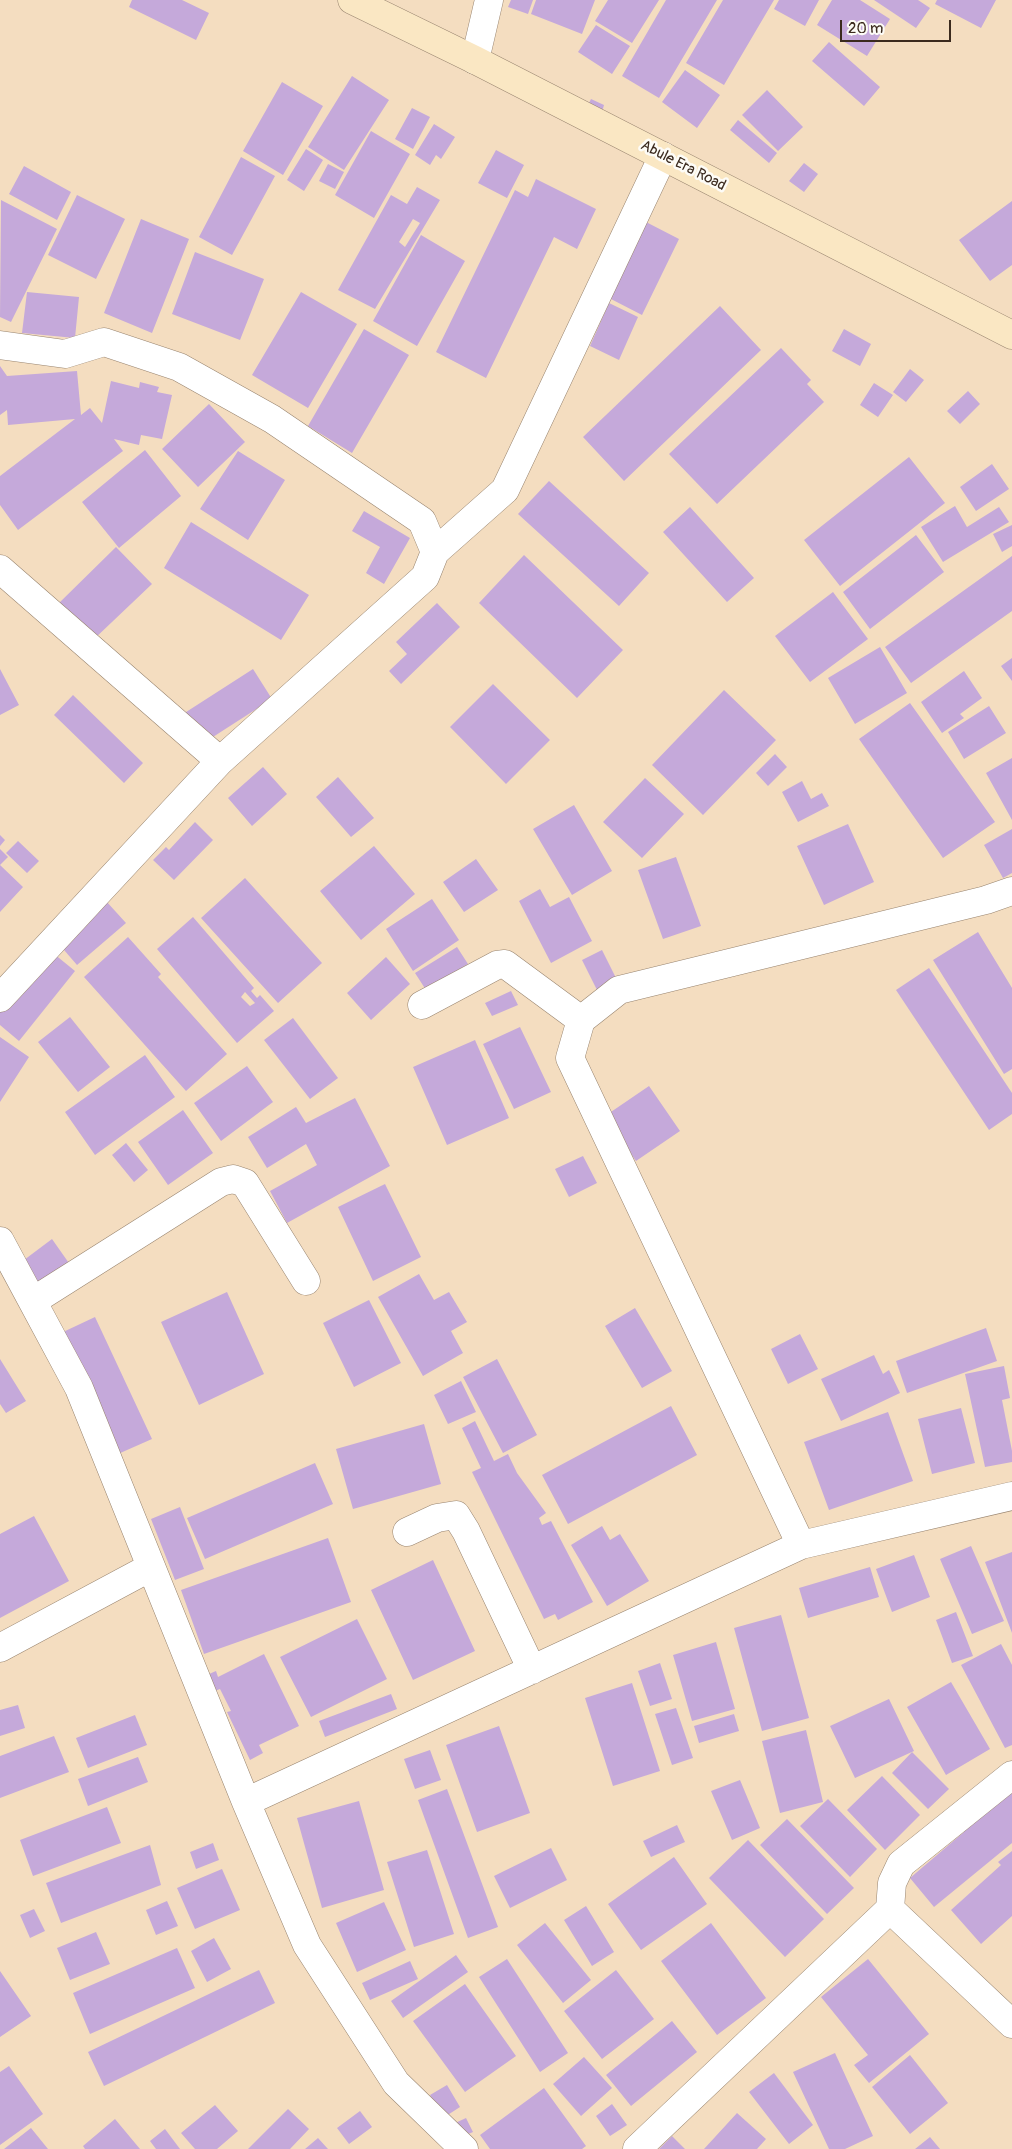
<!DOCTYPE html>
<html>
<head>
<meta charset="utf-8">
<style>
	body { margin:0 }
	#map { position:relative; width:1012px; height:2149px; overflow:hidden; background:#f4ddc0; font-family:Pangolin,sans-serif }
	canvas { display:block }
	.scale { position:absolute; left:840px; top:20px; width:111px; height:22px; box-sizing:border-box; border:2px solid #3b2a1e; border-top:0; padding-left:6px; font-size:15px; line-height:18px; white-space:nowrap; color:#3b2a1e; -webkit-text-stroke:4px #fdfcf7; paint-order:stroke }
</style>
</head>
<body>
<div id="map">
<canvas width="1012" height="2149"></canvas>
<div class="scale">20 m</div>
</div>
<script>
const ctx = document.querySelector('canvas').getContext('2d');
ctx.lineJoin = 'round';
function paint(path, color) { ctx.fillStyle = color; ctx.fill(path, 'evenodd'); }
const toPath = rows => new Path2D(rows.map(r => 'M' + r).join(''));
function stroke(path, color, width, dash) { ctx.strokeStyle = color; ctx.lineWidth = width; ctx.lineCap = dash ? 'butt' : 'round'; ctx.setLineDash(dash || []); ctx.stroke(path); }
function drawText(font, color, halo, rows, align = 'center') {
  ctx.font = font + ' Pangolin,sans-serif'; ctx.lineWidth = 5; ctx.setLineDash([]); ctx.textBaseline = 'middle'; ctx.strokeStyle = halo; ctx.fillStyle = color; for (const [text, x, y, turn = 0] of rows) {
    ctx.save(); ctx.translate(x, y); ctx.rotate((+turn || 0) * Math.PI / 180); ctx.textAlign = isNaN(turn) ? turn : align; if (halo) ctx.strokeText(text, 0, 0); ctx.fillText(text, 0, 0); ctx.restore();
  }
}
const building = toPath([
	[132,0,182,0,209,13,196,40,129,7],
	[511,0,533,0,528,14,508,7],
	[536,0,595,0,582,34,531,14],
	[608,0,659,0,632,43,595,21],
	[666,0,717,0,659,98,622,76],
	[723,0,774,0,724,85,686,63],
	[779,0,819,0,805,26,774,9],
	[832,0,860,0,890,19,867,56,817,25],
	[874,0,918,0,930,8,916,28],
	[937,0,996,0,981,28,935,4],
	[596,25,630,46,612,74,578,52],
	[829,42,880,87,864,106,812,61],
	[685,70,720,95,697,128,662,102],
	[352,76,389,100,344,170,308,147],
	[282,82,323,106,283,175,243,151],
	[767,90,803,127,778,151,742,115],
	[591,99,604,105,602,112,588,105],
	[412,108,430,117,413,149,395,139],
	[738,120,777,153,769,163,730,130],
	[434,124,455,137,441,159,436,155,430,165,415,155],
	[371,131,410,154,374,218,335,195],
	[306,149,323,160,304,191,287,180],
	[496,150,524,165,507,198,478,183],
	[241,157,275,176,232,255,199,237],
	[804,163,818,174,804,192,789,181],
	[328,164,344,172,335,189,319,181],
	[24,166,71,192,57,220,9,194],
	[536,179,596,209,577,249,554,237,486,378,436,352,515,190,528,197],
	[417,187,440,200,375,309,338,290,391,195,407,204],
	[413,219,420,223,405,247,399,242],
	[77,195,125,219,96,279,48,255],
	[1,200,57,229,11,322,0,317],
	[1012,201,1012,265,990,281,959,240],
	[141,219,189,239,152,333,104,313],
	[646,222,679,239,642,315,609,298],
	[421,235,465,261,417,346,373,321],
	[195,252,264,279,240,340,172,314],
	[27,292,79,297,75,338,22,333],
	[301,292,357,324,308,408,252,375],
	[609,303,638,317,619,360,590,346],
	[720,306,761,350,624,481,583,437],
	[364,329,409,355,352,453,308,426],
	[844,329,871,344,860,366,832,351],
	[781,348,811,380,807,384,824,402,717,504,669,454],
	[0,366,7,376,77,371,81,415,90,408,102,423,111,381,139,388,140,382,159,387,157,392,172,395,162,439,141,435,139,445,114,439,123,451,18,530,0,505,0,476,75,419,8,425,7,410,0,415],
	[910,369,924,380,906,402,893,392],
	[874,383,893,395,878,417,860,405],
	[968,391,980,404,960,424,947,411],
	[209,404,245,442,198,487,162,449],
	[145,450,181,496,119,548,82,502],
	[238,451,285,480,248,540,200,509],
	[909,457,945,503,840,586,804,540],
	[992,464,1009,489,976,511,960,487],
	[549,481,649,573,619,606,518,514],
	[955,506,967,527,999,507,1009,522,943,562,921,527],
	[690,507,754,578,727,602,663,532],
	[364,511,410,538,384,584,366,573,380,547,352,531],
	[191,522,309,595,281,640,164,568],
	[1012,525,1012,546,1002,552,993,534],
	[916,535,944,572,870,629,843,592],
	[116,547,152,584,92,641,57,605],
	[524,555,623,650,577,698,479,603],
	[1012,556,1012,611,911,683,885,647],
	[833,592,868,639,810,682,775,636],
	[437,603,460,627,401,684,389,671,407,654,396,642],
	[880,647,907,693,855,724,828,678],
	[1012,658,1012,681,1001,666],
	[0,669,19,705,0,715],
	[253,669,272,699,202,744,183,714],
	[964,671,982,698,960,714,964,718,942,733,921,702],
	[493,684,550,740,506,784,450,727],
	[724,690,776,740,703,815,652,765],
	[73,695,143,763,124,783,54,715],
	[910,703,995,822,943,858,859,739],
	[989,706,1006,733,964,759,948,732],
	[775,754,787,767,768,786,756,773],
	[1012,758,1012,820,986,773],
	[263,767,287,794,252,826,228,798],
	[338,777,374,818,351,837,316,797],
	[645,778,684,814,642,858,603,822],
	[802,781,811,799,822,793,829,806,798,822,782,792],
	[574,805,612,871,572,895,533,829],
	[195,822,213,840,174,880,153,860,166,847,169,850],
	[848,824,874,882,824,905,797,846],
	[1012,829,1012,873,1003,878,984,845],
	[0,835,5,840,0,846],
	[18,841,39,861,27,873,6,853],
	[374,846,415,894,361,940,320,891],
	[0,849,8,857,0,865,23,887,0,912],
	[676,857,701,926,663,939,638,870],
	[476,859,498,890,464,912,443,882],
	[245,878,322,963,278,1003,201,918],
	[540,889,550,907,569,897,592,941,551,963,519,901],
	[432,899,459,940,413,971,386,929],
	[106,901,126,923,77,965,58,943],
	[193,917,254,988,251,991,257,998,260,995,274,1011,237,1043,157,949],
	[245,992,255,1003,250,1006,241,997],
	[978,932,1012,988,1012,1069,1004,1074,933,960],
	[128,937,161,974,158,977,227,1054,186,1091,84,977],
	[457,947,468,964,426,990,415,973],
	[48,949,75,971,19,1041,0,1025,0,1010],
	[602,950,617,980,597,990,582,960],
	[386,957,410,984,371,1020,347,993],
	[929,968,1012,1093,1012,1114,989,1130,896,990],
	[511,991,518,1005,492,1016,485,1003],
	[70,1017,110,1067,78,1092,38,1042],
	[293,1018,338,1078,310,1099,264,1040],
	[520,1027,551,1092,514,1109,483,1044],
	[0,1037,29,1057,0,1102],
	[475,1040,509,1118,447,1145,413,1067],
	[145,1055,175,1097,95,1155,65,1112],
	[247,1066,273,1102,221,1141,194,1103],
	[649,1086,680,1131,636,1161,605,1116],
	[355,1098,390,1166,287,1223,270,1191,317,1165,306,1144,267,1168,248,1137,296,1107,306,1123],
	[183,1110,213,1153,168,1185,138,1142],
	[126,1143,148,1170,134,1182,112,1155],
	[583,1156,597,1183,569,1197,555,1169],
	[385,1184,421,1257,373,1281,338,1207],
	[52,1239,71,1266,39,1289,20,1263],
	[419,1274,434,1300,449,1292,467,1322,451,1331,463,1353,423,1376,378,1297],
	[227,1292,264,1374,199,1405,161,1322],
	[369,1300,401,1363,354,1387,323,1323],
	[635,1308,672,1371,642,1388,605,1326],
	[95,1317,152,1439,118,1454,61,1333],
	[986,1328,997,1361,907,1393,896,1361],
	[800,1334,818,1369,788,1384,771,1349],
	[874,1355,883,1374,889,1370,900,1393,841,1421,821,1379],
	[0,1359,26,1401,6,1413,0,1404],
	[497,1359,537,1435,503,1453,463,1377],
	[1004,1366,1010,1398,1002,1400,1012,1451,1012,1462,985,1467,965,1374],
	[461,1381,476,1412,448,1424,434,1395],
	[671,1406,697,1455,568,1524,542,1475],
	[961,1408,975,1463,932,1474,918,1419],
	[888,1412,913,1481,829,1510,804,1442],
	[475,1421,494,1461,508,1454,517,1473,546,1513,539,1518,542,1525,551,1521,593,1602,558,1620,555,1614,544,1619,472,1472,481,1468,462,1428],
	[424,1424,441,1484,353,1509,336,1449],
	[315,1463,333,1504,205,1559,187,1518],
	[180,1507,204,1569,175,1580,151,1519],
	[34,1516,69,1581,0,1618,0,1534],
	[602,1526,610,1540,620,1534,649,1581,607,1606,571,1545],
	[328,1538,351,1602,204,1654,181,1590],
	[971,1546,1004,1621,972,1634,940,1559],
	[1012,1552,1012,1633,985,1562],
	[914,1555,930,1597,892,1612,876,1569],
	[433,1560,475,1651,413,1680,371,1590],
	[870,1567,879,1597,808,1618,799,1588],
	[956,1612,973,1656,952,1663,936,1620],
	[781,1615,809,1718,762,1731,734,1628],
	[357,1619,387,1679,311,1717,280,1657],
	[716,1642,735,1709,692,1721,673,1655],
	[1001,1644,1012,1665,1012,1745,1005,1748,961,1665],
	[264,1654,299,1726,259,1745,263,1753,250,1760,227,1712,231,1711,220,1689,209,1693,202,1677,216,1671,218,1677],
	[660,1663,672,1699,650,1706,638,1671],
	[951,1682,990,1749,946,1775,907,1707],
	[632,1683,660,1771,613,1786,585,1698],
	[391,1694,397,1709,325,1737,319,1721],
	[889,1699,914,1751,855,1778,830,1726],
	[18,1705,25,1728,0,1736,0,1710],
	[676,1708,693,1758,672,1765,655,1714],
	[734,1714,739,1731,699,1743,694,1726],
	[135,1715,147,1745,88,1768,76,1738],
	[499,1726,530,1813,477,1832,446,1745],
	[806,1730,823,1802,780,1813,762,1741],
	[54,1736,69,1772,0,1798,0,1756],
	[430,1750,441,1780,415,1789,404,1759],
	[912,1752,949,1789,928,1809,892,1773],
	[138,1757,148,1782,88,1806,78,1779],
	[882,1776,920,1815,885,1850,847,1810],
	[740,1780,760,1828,732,1840,711,1791],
	[1012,1784,1012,1843,934,1907,910,1878,964,1832,960,1828],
	[447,1789,498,1927,468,1938,418,1800],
	[828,1799,877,1849,850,1877,800,1826],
	[359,1801,384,1890,322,1908,297,1818],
	[107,1807,121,1843,33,1876,20,1840],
	[787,1819,854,1888,827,1914,760,1845],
	[677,1825,685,1842,651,1857,643,1841],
	[748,1840,824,1919,785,1957,709,1878],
	[213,1843,219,1860,196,1869,190,1852],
	[150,1845,161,1885,61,1923,46,1883],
	[551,1848,567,1880,510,1908,494,1876],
	[427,1850,454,1934,414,1947,387,1862],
	[1012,1851,1012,1916,981,1944,951,1910,1001,1865,998,1862],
	[674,1857,707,1904,641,1950,608,1904],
	[222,1869,240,1910,195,1929,177,1888],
	[167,1901,178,1926,156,1935,146,1910],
	[384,1902,406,1950,357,1972,336,1923],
	[586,1906,614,1952,592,1966,564,1920],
	[34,1909,45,1931,30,1938,20,1915],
	[545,1923,591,1980,563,2003,517,1945],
	[711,1923,766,1998,717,2035,661,1961],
	[96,1932,110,1964,70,1980,57,1948],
	[214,1938,231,1969,207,1982,191,1951],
	[177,1948,195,1988,90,2034,73,1993],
	[456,1955,468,1972,403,2018,391,2001],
	[507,1959,568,2053,540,2072,479,1977],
	[868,1959,929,2034,869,2083,854,2065,868,2055,821,1997],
	[410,1961,418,1979,370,2000,362,1983],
	[259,1970,275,2003,104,2086,88,2052],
	[616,1970,654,2019,602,2059,564,2011],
	[0,1971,31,2016,0,2037],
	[465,1984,516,2056,465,2092,413,2021],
	[672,2021,697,2052,631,2106,606,2075],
	[835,2053,873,2136,845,2149,829,2149,793,2072],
	[910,2055,948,2103,910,2134,872,2087],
	[584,2057,612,2088,581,2116,553,2084],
	[9,2066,43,2114,0,2145,0,2072],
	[774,2073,813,2125,789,2144,749,2092],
	[447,2085,460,2107,443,2118,430,2095],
	[544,2088,586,2146,582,2149,490,2149,480,2135],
	[612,2104,627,2125,610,2136,596,2116],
	[215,2105,238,2131,217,2149,195,2149,181,2133],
	[288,2109,309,2129,290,2149,248,2149],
	[360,2111,372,2127,349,2144,337,2128],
	[737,2113,766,2139,757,2149,704,2149],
	[466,2118,473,2132,459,2138,453,2124],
	[115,2119,140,2149,85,2149,83,2146],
	[31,2128,48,2149,4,2149],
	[165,2129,180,2149,156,2149,150,2141],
	[672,2136,685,2149,659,2149],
	[930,2137,940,2149,915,2149],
	[318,2138,328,2149,305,2149]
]);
const street = toPath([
	[475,60,489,0],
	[0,345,65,354,104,342,179,367,272,419,422,521,435,552,425,577,220,761,0,998],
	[435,552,505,490,663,156],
	[0,569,220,761],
	[422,1005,497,965,505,964,581,1020],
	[0,1241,79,1388,246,1802,307,1945,396,2083,464,2149],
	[33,1301,221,1182,233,1179,245,1183,306,1281],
	[407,1532,437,1518,456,1515,466,1531,532,1670],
	[801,1545,570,1058,581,1020,619,990,986,900,1012,891],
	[0,1648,151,1567],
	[246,1802,801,1545,1012,1496],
	[890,1909,1012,2024],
	[637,2149,890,1909,892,1883,901,1864,1012,1775]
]);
const secondary = toPath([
	[352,0,475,60,1012,335]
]);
const streetNames = [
	["Abule Era Road",683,166,27]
];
paint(building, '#c5a9da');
stroke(street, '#98846f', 29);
stroke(secondary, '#98846f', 29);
stroke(street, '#fff', 28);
stroke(secondary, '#fae7c3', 28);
drawText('15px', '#3b2a1e', '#fdfcf7', streetNames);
</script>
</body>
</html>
